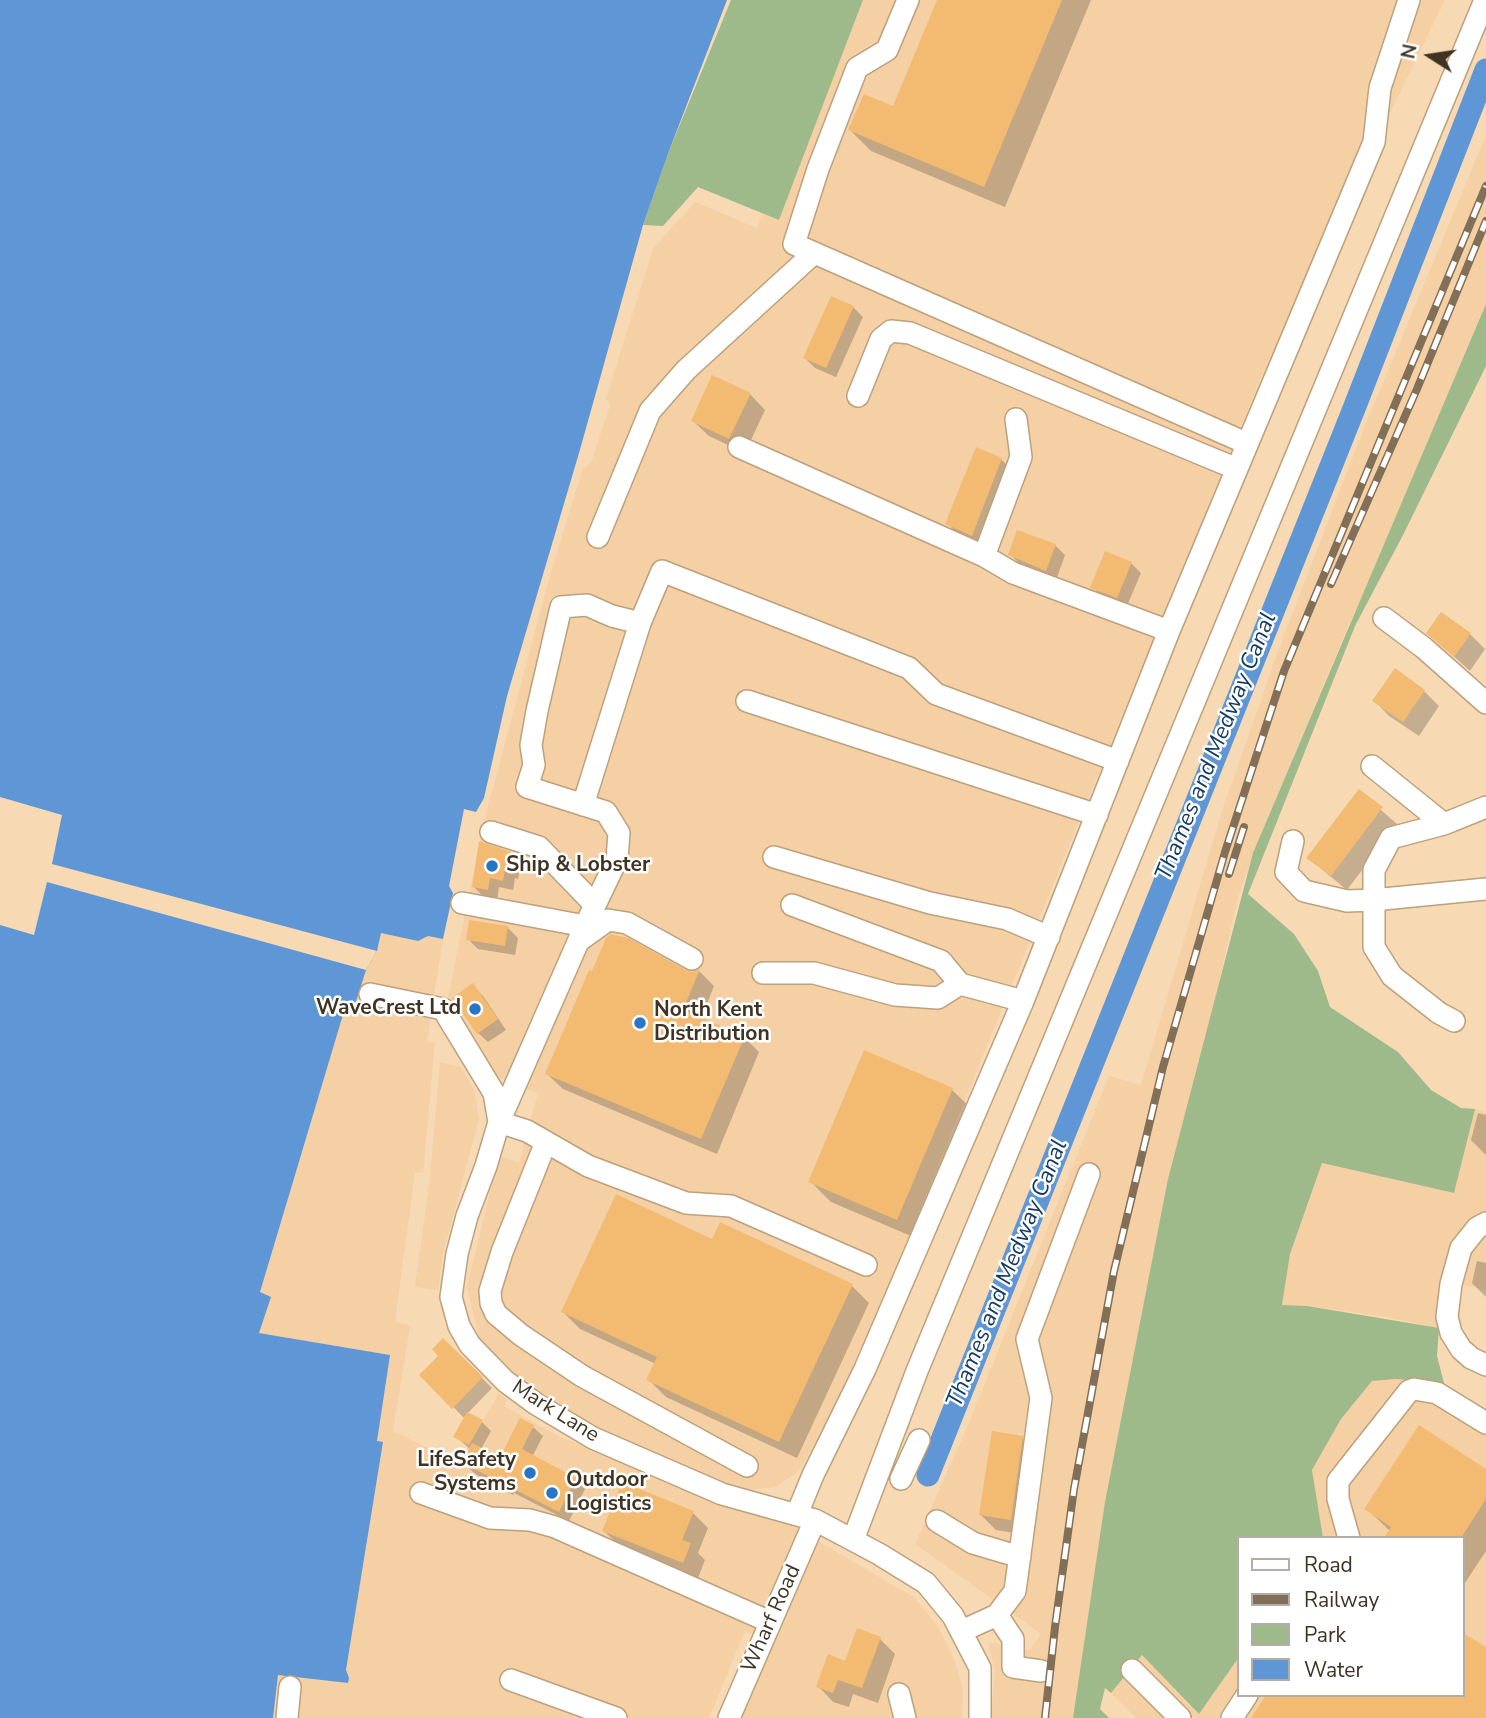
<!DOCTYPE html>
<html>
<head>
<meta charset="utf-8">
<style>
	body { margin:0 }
	#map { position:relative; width:1486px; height:1718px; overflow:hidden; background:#f7d9b3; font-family:"Nunito Sans",sans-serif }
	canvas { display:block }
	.legend { position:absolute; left:1237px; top:1536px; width:228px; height:161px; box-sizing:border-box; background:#fff; border:2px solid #b2ada7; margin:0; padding:9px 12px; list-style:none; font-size:21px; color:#3f3324 }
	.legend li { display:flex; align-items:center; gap:14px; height:35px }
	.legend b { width:35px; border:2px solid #b2ada7 }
	.north { position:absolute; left:1395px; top:21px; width:70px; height:70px; -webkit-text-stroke:5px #fff; paint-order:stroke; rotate:282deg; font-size:19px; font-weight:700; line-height:28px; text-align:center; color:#3f3324 }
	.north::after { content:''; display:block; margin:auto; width:24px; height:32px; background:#3f3324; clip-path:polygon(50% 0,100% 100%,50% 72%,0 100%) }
</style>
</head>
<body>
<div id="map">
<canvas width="1486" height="1718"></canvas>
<ul class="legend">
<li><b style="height:9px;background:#fff"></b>Road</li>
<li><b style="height:9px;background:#816f58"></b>Railway</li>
<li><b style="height:19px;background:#9eba8a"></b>Park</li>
<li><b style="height:19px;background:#5f96d6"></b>Water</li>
</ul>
<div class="north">N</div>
</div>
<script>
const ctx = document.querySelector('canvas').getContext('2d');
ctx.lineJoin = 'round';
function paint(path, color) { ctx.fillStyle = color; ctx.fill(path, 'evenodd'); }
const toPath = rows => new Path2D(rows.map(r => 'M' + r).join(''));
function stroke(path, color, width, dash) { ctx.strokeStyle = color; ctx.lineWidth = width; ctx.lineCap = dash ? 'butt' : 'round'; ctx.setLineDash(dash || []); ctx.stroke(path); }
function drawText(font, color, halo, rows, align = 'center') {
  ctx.font = font + ' "Nunito Sans",sans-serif'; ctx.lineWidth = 5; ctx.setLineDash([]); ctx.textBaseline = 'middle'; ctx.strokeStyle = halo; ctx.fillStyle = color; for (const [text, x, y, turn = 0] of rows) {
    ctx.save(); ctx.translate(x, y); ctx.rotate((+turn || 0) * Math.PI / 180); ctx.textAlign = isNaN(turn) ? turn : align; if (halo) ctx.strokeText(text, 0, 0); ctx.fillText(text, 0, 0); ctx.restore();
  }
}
const built = toPath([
	[863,0,1445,0,1261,377,907,1241,839,1398,800,1470,776,1487,737,1491,600,1434,529,1389,480,1342,467,1286,499,1156,519,1163,538,1093,492,1075,448,998,484,821,552,568,583,468,591,463,610,405,606,398,653,249,695,202,757,228,762,214,779,220],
	[1486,135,1486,316,1394,531,1349,624,1255,849,1237,900,1145,1324,1090,1718,991,1718,995,1672,988,1642,1030,1650,1041,1634,915,1544,966,1430,1109,1076,1141,1085,1222,811,1278,651,1362,433],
	[381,933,418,941,428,936,443,939,427,1041,435,1042,423,1173,415,1172,395,1322,410,1326,393,1431,459,1463,499,1393,507,1400,504,1406,562,1438,794,1527,915,1598,939,1628,956,1664,963,1689,962,1718,738,1718,768,1641,745,1631,709,1718,273,1718,278,1675,348,1683,349,1678,346,1670,383,1443,377,1441,389,1355,259,1333,271,1297,260,1293,345,1007,354,1007,366,970,377,951],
	[440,1062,461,1067,474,1090,479,1119,443,1254,438,1290,415,1287,430,1178],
	[1475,1109,1486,1112,1486,1290,1441,1280,1439,1328,1382,1316,1307,1306,1282,1306,1290,1254,1322,1163,1454,1193],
	[1396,1379,1444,1383,1486,1410,1486,1718,1136,1718,1111,1693,1142,1655,1199,1714,1239,1657,1239,1695,1463,1695,1463,1538,1323,1538,1312,1470,1341,1419,1372,1381]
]);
const green = toPath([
	[731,0,863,0,779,220,698,187,663,226,643,225,669,151],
	[1486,304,1486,366,1403,535,1355,626,1248,894,1294,934,1318,971,1330,1007,1398,1052,1431,1090,1461,1108,1475,1109,1454,1193,1322,1163,1290,1254,1282,1305,1307,1306,1439,1328,1437,1356,1444,1383,1396,1379,1372,1381,1341,1419,1312,1470,1323,1538,1239,1538,1239,1657,1199,1714,1142,1655,1111,1693,1105,1688,1100,1709,1109,1718,1073,1718,1105,1502,1168,1179,1253,853]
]);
const water = toPath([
	[0,0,727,0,669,151,643,225,579,453,507,696,484,798,476,812,464,809,449,886,453,893,443,939,428,936,418,941,381,933,377,951,366,970,354,1008,345,1008,260,1292,271,1297,259,1333,390,1355,377,1441,383,1442,346,1670,349,1678,348,1683,278,1675,273,1718,0,1718]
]);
const pier = toPath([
	[0,797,62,815,52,864,377,951,366,970,47,882,34,935,0,925]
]);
const shadow = toPath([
	[939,0,1091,0,1005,207,871,151,850,130,894,108],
	[853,307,863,317,836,377,815,368,805,358],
	[750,394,765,410,745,453,709,436,693,421],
	[1001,459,1017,475,987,550,963,539,948,524],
	[1055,545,1065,555,1056,580,1020,564,1010,554],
	[1131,563,1141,573,1127,606,1102,597,1093,587],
	[1428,633,1470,634,1485,649,1470,671],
	[1424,691,1439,706,1419,736,1389,716,1374,700],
	[1359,791,1397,824,1347,890,1308,858],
	[511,854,521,864,518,879,515,878,513,890,499,887,497,899,484,897,474,887],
	[508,928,518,938,515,955,478,949,468,939],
	[699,971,714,986,701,1019,744,1037,759,1052,717,1154,563,1089,547,1074],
	[473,986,483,996,506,1030,488,1042,478,1033],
	[952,1090,973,1110,918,1239,831,1202,810,1181],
	[1478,1113,1486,1115,1486,1155,1471,1140],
	[713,1242,852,1286,869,1303,797,1458,666,1397,649,1380,656,1364,580,1329,563,1312],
	[1477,1261,1486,1263,1486,1297,1472,1283],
	[443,1340,492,1388,467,1414,481,1421,491,1431,481,1449,501,1459,533,1427,543,1436,532,1457,575,1480,585,1489,569,1521,514,1493,513,1495,501,1489,474,1473,464,1463,470,1449,455,1436,465,1419,422,1375,441,1356],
	[1022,1438,1037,1453,1026,1535,996,1530,981,1515],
	[1486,1471,1486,1551,1463,1586,1463,1538,1386,1538,1390,1531,1367,1509],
	[693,1513,708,1528,698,1553,705,1560,698,1578,620,1546,604,1531],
	[880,1639,895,1654,878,1703,853,1694,849,1707,833,1702,818,1686]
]);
const canal = toPath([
	[928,1475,1355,406,1486,70]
]);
const building = toPath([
	[937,0,1062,0,984,187,848,130,864,94,893,106],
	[831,296,854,306,826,368,803,358],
	[712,375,751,393,729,439,691,421],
	[976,447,1002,458,972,536,945,524],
	[1017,530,1056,544,1046,571,1008,555],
	[1105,551,1132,562,1117,598,1090,588],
	[1441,612,1471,633,1454,657,1426,633],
	[1395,668,1425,690,1403,722,1372,701],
	[1359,789,1383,807,1331,876,1306,858],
	[479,841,511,852,508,870,505,869,503,881,490,878,488,890,472,887],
	[469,920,508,926,505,946,466,940],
	[611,934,628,938,686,970,693,972,700,969,683,1010,745,1036,701,1139,545,1074,589,970,592,971,606,938],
	[473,983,498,1019,477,1034,452,998],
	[864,1050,953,1088,897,1220,808,1182],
	[616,1194,712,1239,720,1222,853,1284,779,1442,646,1380,657,1357,561,1312],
	[443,1338,483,1377,452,1409,419,1375,438,1356,432,1349],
	[467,1412,483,1420,469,1445,453,1437],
	[520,1418,534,1425,522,1449,576,1478,559,1512,504,1484,503,1486,489,1479,490,1477,462,1463,472,1443,500,1457],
	[1419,1425,1486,1469,1486,1499,1461,1538,1384,1538,1391,1527,1364,1509],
	[992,1431,1023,1436,1011,1520,979,1515],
	[622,1482,694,1511,682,1540,691,1543,683,1563,602,1531],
	[857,1628,881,1637,862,1688,838,1680,833,1693,816,1687,828,1654,845,1661],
	[1463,1633,1486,1647,1486,1718,1251,1718,1266,1695,1463,1695]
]);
const minor = toPath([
	[908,0,887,50,857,68,818,169,794,244,1246,443],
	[858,396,881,339,891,331,910,333,1237,469],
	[739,447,984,556,1013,573,1169,631],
	[598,537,650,411,686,370,814,253],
	[984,556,1021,457,1016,419],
	[1384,618,1424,648,1486,703],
	[747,701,1097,815],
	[1372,766,1444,824,1486,807],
	[583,805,640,623,662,571,909,668,936,694,1118,761],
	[1444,824,1391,838,1374,870,1374,947,1392,976,1439,1013,1454,1021],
	[491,832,539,847,595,905],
	[1293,841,1286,872,1304,891,1347,901,1373,900,1486,889],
	[774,857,930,903,1007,919,1049,937],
	[462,903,585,926,499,1122,527,1131,588,1166,686,1203,731,1206,866,1265],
	[792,905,941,961,960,984],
	[585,926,617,859,619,833,606,812,527,787,534,765,531,745,537,711,561,607,587,605,612,616,640,623],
	[580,940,608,920,627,923,692,959],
	[763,973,814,973,895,995,938,998,960,984,1023,1001],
	[370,994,443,1009,494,1093,499,1122,486,1166,467,1216,457,1254,451,1297,459,1326,470,1345,505,1381,536,1404,593,1438,722,1494,815,1520,879,1554,926,1583,953,1616,980,1668,980,1718],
	[546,1142,502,1252,490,1291,491,1303,496,1314,521,1335,582,1376,747,1466],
	[1486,1223,1477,1228,1461,1248,1451,1284,1447,1317,1451,1333,1461,1349,1471,1358,1486,1365],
	[901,1479,919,1440],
	[421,1493,490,1518,530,1520,555,1527,770,1622],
	[797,1514,813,1475,865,1369,1023,1001,1169,631,1374,142,1380,88,1409,0],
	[937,1521,973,1543,1020,1557],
	[1349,1538,1338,1499,1338,1481,1409,1391,1414,1389,1437,1393,1486,1423],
	[853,1540,917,1371,1485,0],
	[997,1615,1013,1639,1013,1667,1041,1671],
	[962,1631,997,1615,1015,1591,1041,1398,1027,1339,1089,1174],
	[1132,1670,1180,1718],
	[511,1680,616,1718],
	[899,1694,905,1718],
	[287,1718,290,1687],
	[729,1718,815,1520],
	[1232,1718,1247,1695]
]);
const rail = toPath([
	[1331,584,1417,389,1486,221],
	[1229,874,1244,827],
	[1045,1718,1055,1627,1074,1489,1114,1271,1163,1067,1225,852,1284,671,1486,186]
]);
const markers = [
	[492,866,7,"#2875c5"],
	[475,1009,7,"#2875c5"],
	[640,1023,7,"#2875c5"],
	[530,1473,7,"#2875c5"],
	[552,1493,7,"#2875c5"]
];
const poiNames = [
	["Ship & Lobster",506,866],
	["WaveCrest Ltd",461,1009,"right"],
	["North Kent",654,1011],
	["Distribution",654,1035],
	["LifeSafety",516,1461,"right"],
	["Systems",516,1485,"right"],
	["Outdoor",566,1481],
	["Logistics",566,1505]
];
const streetNames = [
	["Mark Lane",555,1412,32],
	["Wharf Road",772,1619,-66]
];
const waterNames = [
	["Thames and Medway Canal",1217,747,-68],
	["Thames and Medway Canal",1008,1274,-68]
];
paint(built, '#f4d0a4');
paint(green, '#9eba8a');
paint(water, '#5f96d6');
paint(pier, '#f7d9b3');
paint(shadow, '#0003');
stroke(canal, '#5f96d6', 23);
paint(building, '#f3bb72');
stroke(minor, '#bda07c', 24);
stroke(minor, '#fff', 21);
stroke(rail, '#816f58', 8);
stroke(rail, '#fff', 5, [16]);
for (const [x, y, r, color] of markers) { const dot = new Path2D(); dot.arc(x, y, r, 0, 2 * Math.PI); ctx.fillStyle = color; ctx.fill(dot); stroke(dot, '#fff', 2.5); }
drawText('bold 21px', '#3f3324', '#fff', poiNames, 'left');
drawText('21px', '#3f3324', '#fff', streetNames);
drawText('italic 23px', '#143b64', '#fff', waterNames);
</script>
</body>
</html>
